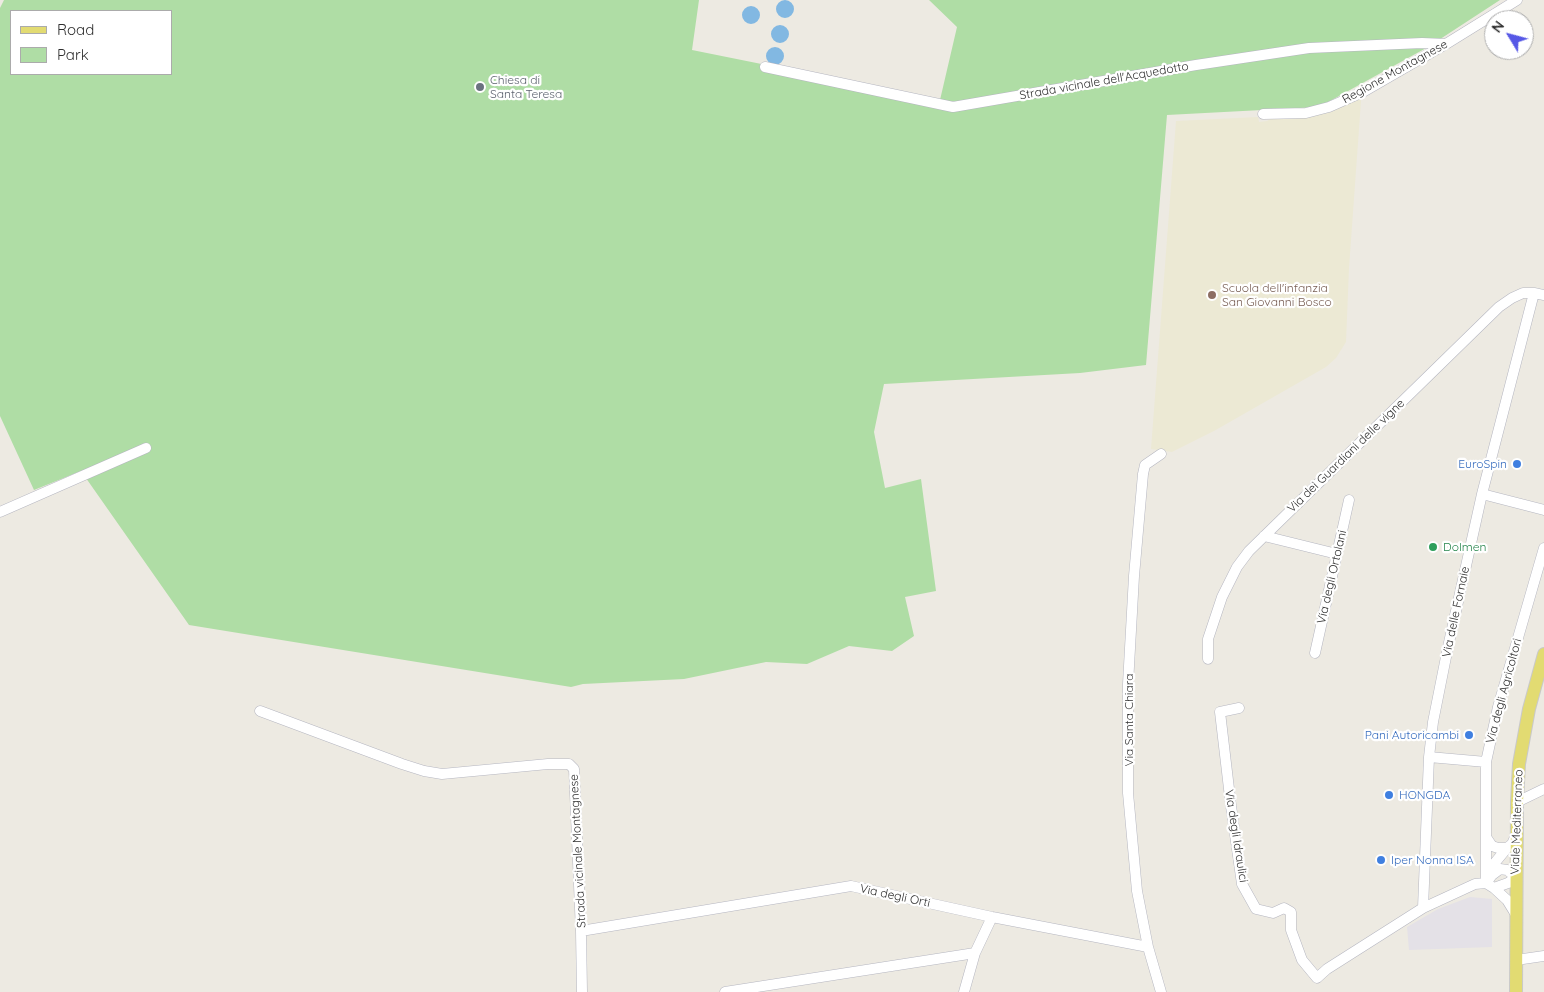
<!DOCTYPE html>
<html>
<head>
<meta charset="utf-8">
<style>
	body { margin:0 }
	#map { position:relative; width:1544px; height:992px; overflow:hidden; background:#edeae2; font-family:Quicksand,sans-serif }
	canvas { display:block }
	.legend { position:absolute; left:10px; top:10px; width:162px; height:65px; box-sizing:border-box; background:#fff; border:1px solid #ababab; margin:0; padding:6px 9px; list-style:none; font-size:15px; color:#2e2e2e }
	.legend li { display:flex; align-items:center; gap:10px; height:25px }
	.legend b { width:25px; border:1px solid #ababab }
	.north { position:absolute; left:1484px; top:10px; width:50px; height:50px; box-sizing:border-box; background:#fff; border:1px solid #ababab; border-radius:50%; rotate:307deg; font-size:14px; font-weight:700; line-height:20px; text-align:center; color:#2e2e2e }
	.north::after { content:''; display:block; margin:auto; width:18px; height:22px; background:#5658e6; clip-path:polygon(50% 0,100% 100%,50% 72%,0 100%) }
</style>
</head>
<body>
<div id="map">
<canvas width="1544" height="992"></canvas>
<ul class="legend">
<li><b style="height:6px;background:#e2db72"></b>Road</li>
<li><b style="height:14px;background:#afdda5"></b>Park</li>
</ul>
<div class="north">N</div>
</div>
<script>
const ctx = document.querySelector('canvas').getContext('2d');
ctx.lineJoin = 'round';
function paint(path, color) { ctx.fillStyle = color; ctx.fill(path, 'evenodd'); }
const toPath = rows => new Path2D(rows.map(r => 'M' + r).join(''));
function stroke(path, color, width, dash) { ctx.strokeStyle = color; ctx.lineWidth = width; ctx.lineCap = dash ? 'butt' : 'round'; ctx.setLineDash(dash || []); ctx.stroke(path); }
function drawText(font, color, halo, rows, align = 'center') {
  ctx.font = font + ' Quicksand,sans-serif'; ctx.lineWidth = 4.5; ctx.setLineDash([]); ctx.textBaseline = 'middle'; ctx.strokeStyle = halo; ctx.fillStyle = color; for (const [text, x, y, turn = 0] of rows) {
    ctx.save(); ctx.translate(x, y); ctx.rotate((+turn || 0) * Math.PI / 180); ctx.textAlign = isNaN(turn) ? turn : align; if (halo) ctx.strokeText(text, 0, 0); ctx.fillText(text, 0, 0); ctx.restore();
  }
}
const industrial = toPath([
	[1470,897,1492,899,1492,947,1409,950,1407,927,1438,909]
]);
const education = toPath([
	[1359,96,1361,101,1349,268,1346,342,1336,358,1326,367,1214,431,1172,452,1151,449,1176,121,1258,117,1259,122,1267,121,1272,118]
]);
const green = toPath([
	[4,0,699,0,692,50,940,100,957,27,929,0,1500,0,1428,47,1319,107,1167,115,1146,365,1080,373,884,384,874,432,885,488,921,479,936,591,905,597,914,636,892,651,849,646,807,664,766,662,684,679,583,684,571,687,189,625,81,471,34,490,0,416,0,8],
	[11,11,171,11,171,74,11,74]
]);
const water = toPath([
	'776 9a9 9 0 1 1 18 0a9 9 0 1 1-18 0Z',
	'742 15a9 9 0 1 1 18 0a9 9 0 1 1-18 0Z',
	'771 34a9 9 0 1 1 18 0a9 9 0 1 1-18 0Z',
	'766 56a9 9 0 1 1 18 0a9 9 0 1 1-18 0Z'
]);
const minor = toPath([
	[765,67,953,107,1196,65,1309,48,1422,43,1446,44],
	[1263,114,1306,113,1329,107,1363,92,1446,44,1517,0],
	[1482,494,1544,510],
	[0,512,146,448],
	[1264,536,1337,554],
	[1315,653,1349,500],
	[1208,659,1208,639,1222,597,1237,567,1249,551,1499,307,1512,298,1523,293,1534,293,1544,295],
	[1239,708,1220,712,1231,806,1242,884,1256,909,1273,913,1284,908,1291,912,1291,930,1302,960,1317,978,1327,969,1423,908,1475,884,1486,883,1494,888,1507,900,1515,913],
	[260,711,402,764,424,771,442,774,548,764,569,764,574,769,581,931,582,992],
	[1429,757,1486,762],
	[1517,802,1544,789],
	[1486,837,1492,846,1498,848,1507,848,1512,844,1516,835],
	[1488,877,1493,865,1507,848],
	[1486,883,1486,762,1498,707,1544,548],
	[1486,883,1492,875,1500,869,1507,870,1516,877,1508,883,1494,888],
	[1423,908,1429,757,1433,722,1448,647,1482,494,1534,293],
	[581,931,851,886,992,917,1148,947],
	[1516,960,1544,956],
	[725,992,975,953],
	[964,992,975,953,992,917],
	[1161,992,1148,947,1137,891,1128,793,1128,684,1134,576,1143,474,1145,465,1161,454]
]);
const major = toPath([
	[1516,992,1517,802,1519,764,1529,709,1544,654]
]);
const markers = [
	[480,87,5,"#6b7280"],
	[1212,295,5,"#8d6e63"],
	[1517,464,5,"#3f7fe0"],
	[1433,547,5,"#2e9e5b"],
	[1469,735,5,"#3f7fe0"],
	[1389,795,5,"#3f7fe0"],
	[1381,860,5,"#3f7fe0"]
];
const streetNames = [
	["Regione Montagnese",1395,72,-29],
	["Strada vicinale dell'Acquedotto",1104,81,-10],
	["Via dei Guardiani delle vigne",1346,456,-44],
	["Via degli Ortolani",1332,577,-77],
	["Via delle Fornaie",1456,612,-78],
	["Via degli Agricoltori",1504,691,-75],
	["Via Santa Chiara",1129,720,-90],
	["Viale Mediterraneo",1517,822,-88],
	["Via degli Idraulici",1236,836,81],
	["Strada vicinale Montagnese",578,851,-93],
	["Via degli Orti",895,896,12]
];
const worshipNames = [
	["Chiesa di",490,80],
	["Santa Teresa",490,94]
];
const educationNames = [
	["Scuola dell'infanzia",1222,288],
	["San Giovanni Bosco",1222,302]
];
const shopNames = [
	["EuroSpin",1507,464],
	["Pani Autoricambi",1459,735],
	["HONGDA",1399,795,"left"],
	["Iper Nonna ISA",1391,860,"left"]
];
const leisureNames = [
	["Dolmen",1443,547]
];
paint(industrial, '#e4e1e7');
paint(education, '#ece9d4');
paint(green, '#afdda5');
paint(water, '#82b8e2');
stroke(minor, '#b5b6c0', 11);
stroke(major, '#c9c9c9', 14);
stroke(minor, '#fff', 10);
stroke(major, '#e2db72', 12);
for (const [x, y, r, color] of markers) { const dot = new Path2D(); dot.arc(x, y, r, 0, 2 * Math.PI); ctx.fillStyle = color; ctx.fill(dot); stroke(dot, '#fff', 2); }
drawText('12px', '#2e2e2e', '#fff', streetNames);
drawText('12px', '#5b616d', '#fff', worshipNames, 'left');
drawText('12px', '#785e54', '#fff', educationNames, 'left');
drawText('12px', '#366cbe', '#fff', shopNames, 'right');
drawText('12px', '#27864d', '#fff', leisureNames, 'left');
</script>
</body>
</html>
